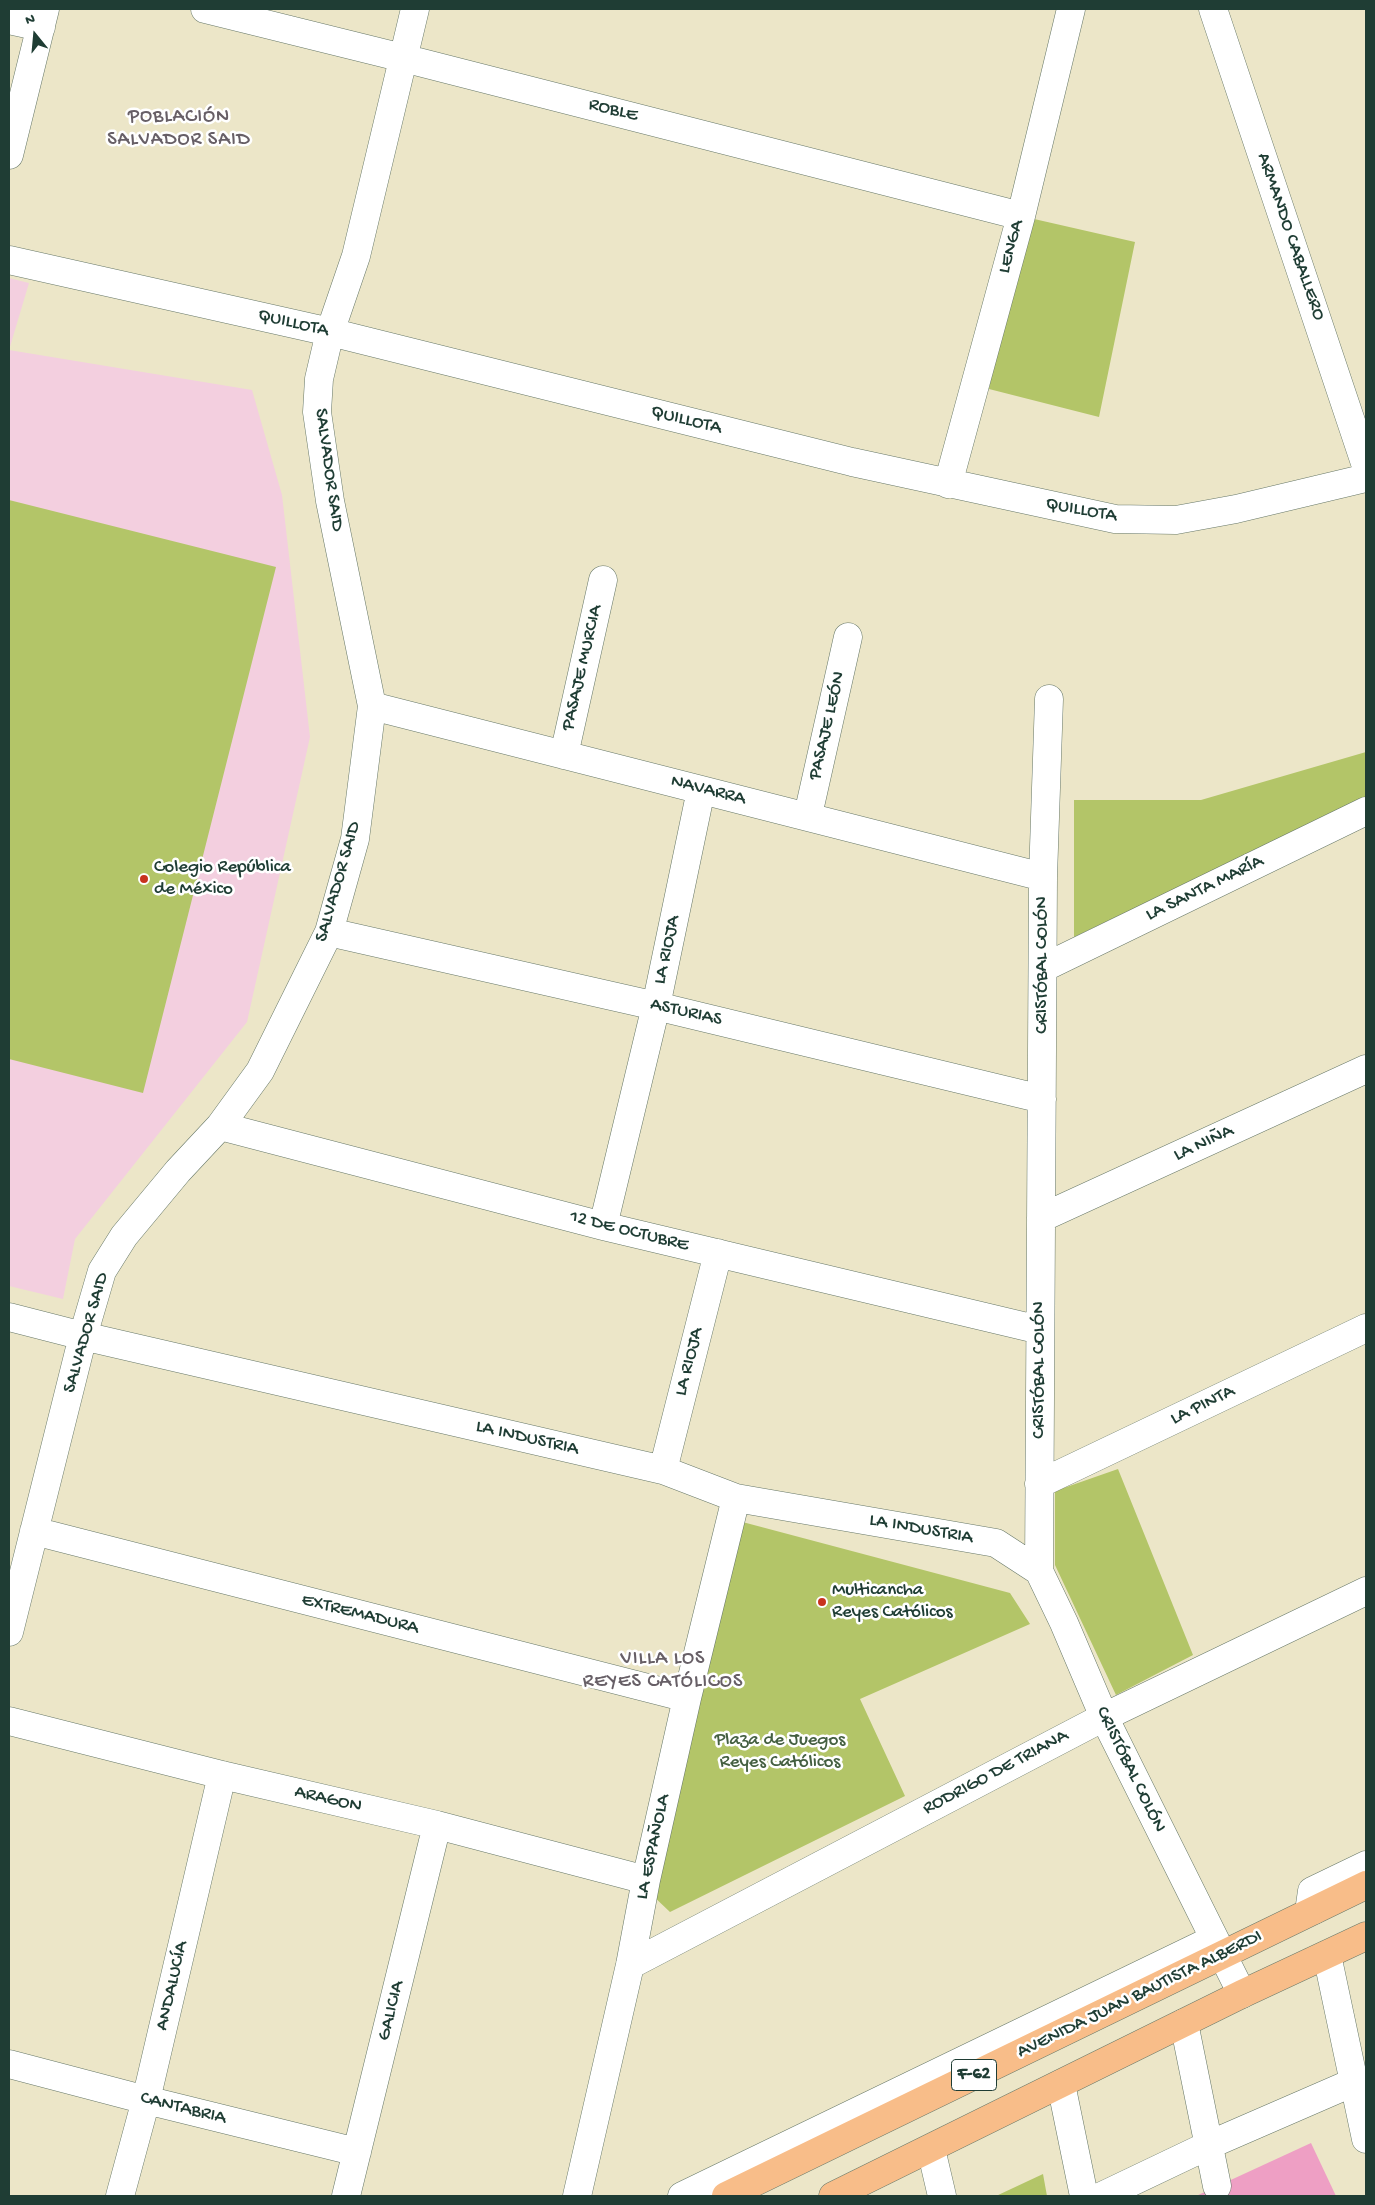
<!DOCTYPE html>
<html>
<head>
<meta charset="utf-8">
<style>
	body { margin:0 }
	#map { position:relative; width:1375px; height:2205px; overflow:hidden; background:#ece6c8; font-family:"Gochi Hand",sans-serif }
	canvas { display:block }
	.frame { position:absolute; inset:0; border:10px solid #1f3d34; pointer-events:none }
	.north { position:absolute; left:10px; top:10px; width:50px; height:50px; -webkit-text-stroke:4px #fff; paint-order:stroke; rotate:343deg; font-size:14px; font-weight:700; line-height:20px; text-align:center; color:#1f3d34 }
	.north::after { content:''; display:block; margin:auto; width:18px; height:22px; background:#1f3d34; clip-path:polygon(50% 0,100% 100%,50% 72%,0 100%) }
</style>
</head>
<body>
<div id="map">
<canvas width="1375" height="2205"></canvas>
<div class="frame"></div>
<div class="north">N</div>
</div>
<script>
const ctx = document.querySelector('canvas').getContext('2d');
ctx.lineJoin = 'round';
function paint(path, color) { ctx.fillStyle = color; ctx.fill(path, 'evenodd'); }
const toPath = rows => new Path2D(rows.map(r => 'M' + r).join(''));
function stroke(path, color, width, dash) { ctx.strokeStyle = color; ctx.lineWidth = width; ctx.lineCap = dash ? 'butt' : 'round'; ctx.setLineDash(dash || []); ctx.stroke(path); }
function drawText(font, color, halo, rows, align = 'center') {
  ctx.font = font + ' "Gochi Hand",sans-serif'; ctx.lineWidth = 5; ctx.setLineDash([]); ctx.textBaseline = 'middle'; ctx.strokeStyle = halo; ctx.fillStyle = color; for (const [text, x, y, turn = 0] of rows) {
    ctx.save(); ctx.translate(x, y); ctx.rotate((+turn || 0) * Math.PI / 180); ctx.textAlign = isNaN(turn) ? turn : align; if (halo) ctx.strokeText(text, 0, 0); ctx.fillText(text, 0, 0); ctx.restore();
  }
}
const built = toPath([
	[9,278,29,283,9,350,252,390,282,495,310,737,247,1022,75,1239,63,1299,9,1286]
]);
const green = toPath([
	[1021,216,1135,242,1099,417,989,389],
	[9,500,276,567,143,1093,9,1059],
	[1366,752,1366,798,1074,937,1074,800,1201,800],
	[1118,1469,1193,1655,1116,1695,1055,1565,1055,1491],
	[735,1520,1010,1593,1030,1624,860,1699,905,1796,670,1912,651,1894],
	[1043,2174,1047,2196,996,2196]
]);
const building = toPath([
	[1311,2143,1336,2196,1196,2196]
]);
const minor = toPath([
	[205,9,403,58,1021,216],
	[1213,9,1366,466],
	[9,20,41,27],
	[9,155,45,9],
	[9,260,330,332,852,462,1115,519,1176,520,1236,509,1366,478],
	[948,484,1021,216,1071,9],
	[1049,699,1043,877,1039,1571,1064,1623,1104,1717,1242,1994],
	[372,706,1043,877],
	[564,755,603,580],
	[808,815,848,637],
	[329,932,656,1006,1042,1099],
	[1043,968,1366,811],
	[220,1126,603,1226,1040,1330],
	[1041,1218,1366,1069],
	[603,1226,656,1006,701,790],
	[9,1317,83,1336,663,1470,736,1498,996,1543,1039,1571],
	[663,1470,718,1253],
	[1039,1484,1366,1328],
	[34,1531,687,1698],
	[9,1632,83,1336,102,1271,124,1236,178,1171,220,1126,260,1071,329,932,355,839,372,706,330,501,317,412,319,379,330,332,356,256,415,9],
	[9,1721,222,1775,437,1825,646,1880],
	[1314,1910,1310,1905,1312,1891,1366,1865],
	[1327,1955,1366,2139],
	[630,1965,1104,1717,1366,1591],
	[1184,2023,1217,2186],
	[9,2064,146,2100,357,2152],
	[1061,2084,1084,2196],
	[931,2149,942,2196],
	[120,2196,146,2100,222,1775],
	[346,2196,437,1825],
	[577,2196,630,1965,646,1880,687,1698,736,1498],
	[682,2196,1214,1939],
	[1102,2196,1209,2145,1354,2082]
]);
const major = toPath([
	[726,2196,1366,1885],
	[833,2196,1242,1994,1366,1936]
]);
const markers = [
	[144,879,5,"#c8321e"],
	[822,1602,5,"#c8321e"]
];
const shields = [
	[974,2075,45]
];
const shieldNames = [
	["F-62",974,2075]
];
const streetNames = [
	["ROBLE",613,111,14],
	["ARMANDO CABALLERO",1290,237,71],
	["LENGA",1012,247,-75],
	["QUILLOTA",293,324,13],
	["QUILLOTA",686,421,14],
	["SALVADOR SAID",328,470,82],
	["QUILLOTA",1081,511,10],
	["PASAJE MURCIA",583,668,-77],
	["PASAJE LEÓN",828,726,-77],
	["NAVARRA",708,791,14],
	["SALVADOR SAID",339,882,-74],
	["LA SANTA MARÍA",1205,889,-26],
	["LA RIOJA",668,950,-78],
	["CRISTÓBAL COLÓN",1043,965,-90],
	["ASTURIAS",686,1013,13],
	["LA NIÑA",1204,1144,-25],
	["12 DE OCTUBRE",629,1232,14],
	["SALVADOR SAID",87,1333,-74],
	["LA RIOJA",690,1362,-76],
	["CRISTÓBAL COLÓN",1040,1370,-90],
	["LA PINTA",1203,1406,-26],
	["LA INDUSTRIA",527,1439,13],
	["LA INDUSTRIA",921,1530,10],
	["EXTREMADURA",360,1615,14],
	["CRISTÓBAL COLÓN",1130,1770,64],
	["RODRIGO DE TRIANA",996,1773,-28],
	["ARAGON",328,1800,13],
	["LA ESPAÑOLA",654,1847,-78],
	["ANDALUCÍA",173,1986,-77],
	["AVENIDA JUAN BAUTISTA ALBERDI",1140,1995,-26],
	["GALICIA",392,2011,-76],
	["CANTABRIA",183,2109,14]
];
const poiNames = [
	["Colegio República",154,868],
	["de México",154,890],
	["Multicancha",832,1591],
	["Reyes Católicos",832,1613]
];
const parkNames = [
	["Plaza de Juegos",780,1741],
	["Reyes Católicos",780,1763]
];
const neighbourhoodNames = [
	["POBLACIÓN",179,118],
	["SALVADOR SAID",179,141],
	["VILLA LOS",663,1660],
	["REYES CATÓLICOS",663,1683]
];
paint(built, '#f3cfdf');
paint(green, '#b3c568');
paint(building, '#ee9fc4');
stroke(minor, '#677868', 29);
stroke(major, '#677868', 29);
stroke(minor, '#fff', 28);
stroke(major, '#f8bd89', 28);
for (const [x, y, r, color] of markers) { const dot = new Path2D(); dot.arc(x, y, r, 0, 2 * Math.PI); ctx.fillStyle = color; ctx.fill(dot); stroke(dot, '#fff', 2); }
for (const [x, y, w] of shields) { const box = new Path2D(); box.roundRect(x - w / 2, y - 15.5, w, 31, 4); ctx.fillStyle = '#fff'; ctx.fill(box); stroke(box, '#1f3d34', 1); }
drawText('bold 18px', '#1f3d34', null, shieldNames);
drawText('19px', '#1f3d34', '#fff', streetNames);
drawText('19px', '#1f3d34', '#fff', poiNames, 'left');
drawText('19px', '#445f41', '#fff', parkNames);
ctx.letterSpacing = '1px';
drawText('20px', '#675f66', '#fff', neighbourhoodNames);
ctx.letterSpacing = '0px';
</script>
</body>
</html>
